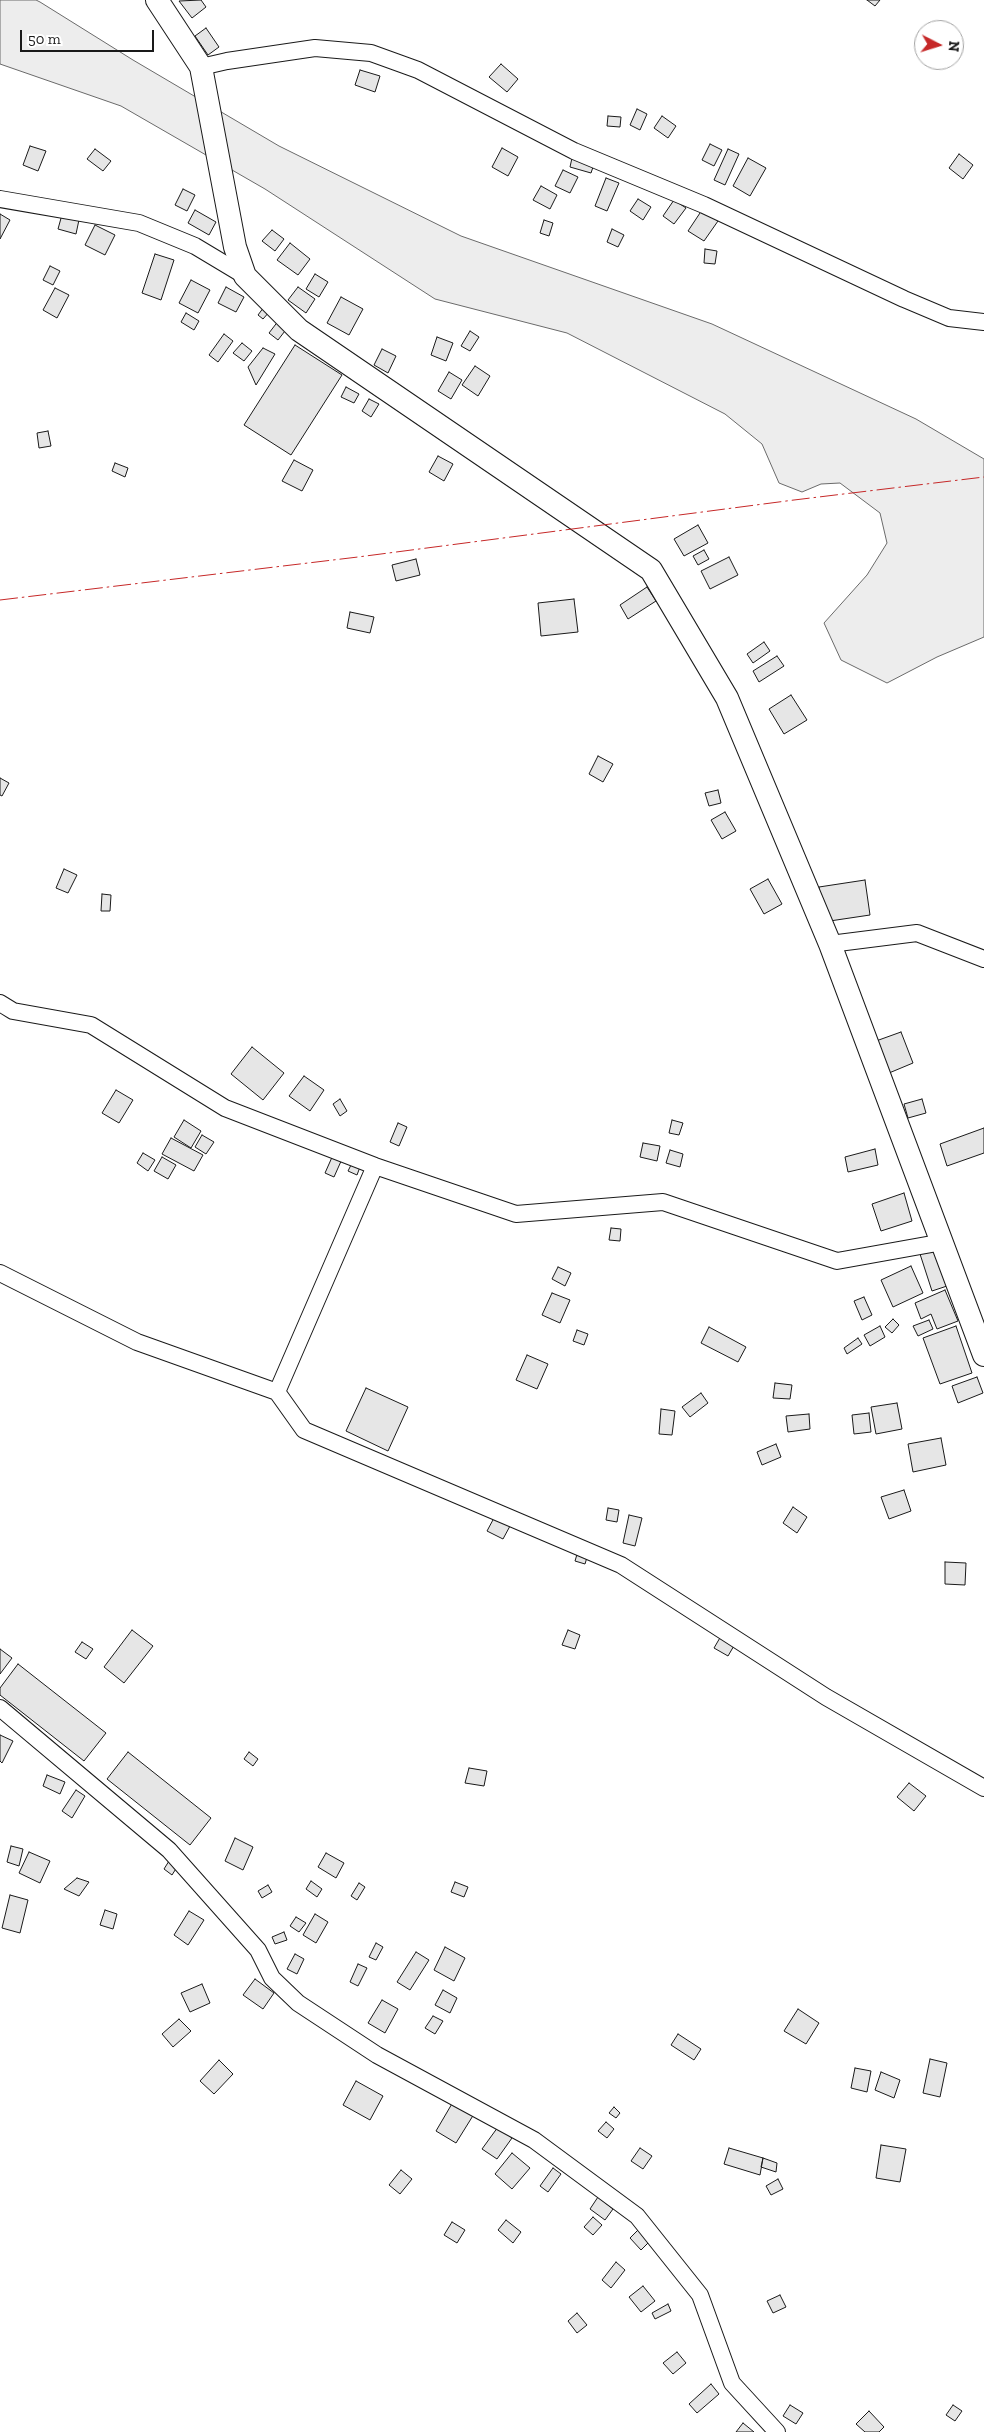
<!DOCTYPE html>
<html>
<head>
<meta charset="utf-8">
<style>
	body { margin:0 }
	#map { position:relative; width:984px; height:2432px; overflow:hidden; background:#fff; font-family:"Zilla Slab",serif }
	canvas { display:block }
	.north { position:absolute; left:914px; top:20px; width:50px; height:50px; box-sizing:border-box; background:#fff; border:1px solid #a3a3a3; border-radius:50%; rotate:95deg; font-size:14px; font-weight:700; line-height:20px; text-align:center; color:#1a1a1a }
	.north::after { content:''; display:block; margin:auto; width:18px; height:22px; background:#c62828; clip-path:polygon(50% 0,100% 100%,50% 72%,0 100%) }
	.scale { position:absolute; left:20px; top:30px; width:134px; height:22px; box-sizing:border-box; border:2px solid #1a1a1a; border-top:0; padding-left:6px; font-size:15px; line-height:18px; white-space:nowrap; color:#1a1a1a; -webkit-text-stroke:4px #fff; paint-order:stroke }
</style>
</head>
<body>
<div id="map">
<canvas width="984" height="2432"></canvas>
<div class="north">N</div>
<div class="scale">50 m</div>
</div>
<script>
const ctx = document.querySelector('canvas').getContext('2d');
ctx.lineJoin = 'round';
function paint(path, color) { ctx.fillStyle = color; ctx.fill(path, 'evenodd'); }
const toPath = rows => new Path2D(rows.map(r => 'M' + r).join(''));
function stroke(path, color, width, dash) { ctx.strokeStyle = color; ctx.lineWidth = width; ctx.lineCap = dash ? 'butt' : 'round'; ctx.setLineDash(dash || []); ctx.stroke(path); }
const built = toPath([
	[0,0,36,0,40,2,133,60,279,146,461,236,712,324,916,419,984,459,984,637,937,657,887,683,841,660,824,623,867,575,887,543,880,513,840,483,821,484,802,492,779,483,762,444,725,414,567,333,435,299,265,189,121,106,0,64,0,0]
]);
const building = toPath([
	[201,0,206,7,192,18,179,1,201,0],
	[867,0,880,0,875,6,867,0],
	[206,28,219,47,208,55,195,36,206,28],
	[501,64,518,79,507,92,489,77,501,64],
	[360,70,380,76,375,92,355,85,360,70],
	[637,109,647,114,640,130,630,125,637,109],
	[608,116,621,117,620,127,607,126,608,116],
	[662,116,676,126,668,138,654,128,662,116],
	[710,144,722,150,714,166,702,160,710,144],
	[30,146,46,151,38,171,23,165,30,146],
	[502,148,518,157,508,176,492,167,502,148],
	[95,149,111,161,103,171,87,159,95,149],
	[728,149,739,154,725,185,714,180,728,149],
	[959,154,973,165,963,179,949,168,959,154],
	[572,158,594,164,591,173,570,167,572,158],
	[748,158,766,168,750,196,733,186,748,158],
	[563,170,578,177,570,193,555,186,563,170],
	[606,178,619,183,607,211,595,206,606,178],
	[541,186,557,195,550,209,533,200,541,186],
	[183,189,195,195,187,211,175,205,183,189],
	[638,199,651,207,643,220,630,211,638,199],
	[674,200,686,208,674,224,663,216,674,200],
	[195,210,216,222,209,235,188,223,195,210],
	[702,210,718,221,704,241,688,231,702,210],
	[63,211,80,215,76,234,58,229,63,211],
	[0,214,10,220,0,239,0,214],
	[544,220,553,223,549,236,540,233,544,220],
	[95,225,115,235,105,255,85,245,95,225],
	[612,229,624,235,618,247,607,242,612,229],
	[272,230,284,239,275,251,262,241,272,230],
	[290,243,310,259,298,275,277,260,290,243],
	[705,249,717,251,715,264,704,263,705,249],
	[155,254,174,260,161,300,142,293,155,254],
	[50,266,60,271,53,285,43,280,50,266],
	[315,274,328,282,319,297,306,289,315,274],
	[191,280,210,290,198,313,179,303,191,280],
	[226,287,244,297,236,312,218,303,226,287],
	[298,287,315,299,306,313,288,300,298,287],
	[55,288,69,295,57,318,43,310,55,288],
	[341,297,363,309,349,335,327,323,341,297],
	[264,307,270,311,263,319,258,315,264,307],
	[186,313,199,321,194,330,181,322,186,313],
	[279,320,288,327,278,340,269,333,279,320],
	[470,331,479,337,470,351,461,346,470,331],
	[224,334,233,341,218,362,209,355,224,334],
	[437,337,453,343,446,361,431,355,437,337],
	[242,343,252,351,244,361,233,353,242,343],
	[295,345,342,375,291,455,244,425,295,345],
	[263,348,275,354,256,385,248,367,263,348],
	[382,349,396,356,388,373,374,365,382,349],
	[475,366,490,376,478,396,462,385,475,366],
	[449,372,462,380,451,399,438,391,449,372],
	[346,387,359,394,354,403,341,397,346,387],
	[369,399,379,404,371,417,362,411,369,399],
	[48,431,51,446,39,448,37,433,48,431],
	[438,456,453,464,444,481,429,472,438,456],
	[294,460,313,470,302,491,282,481,294,460],
	[115,463,128,468,125,477,112,471,115,463],
	[698,525,708,543,684,556,674,539,698,525],
	[704,550,709,559,698,565,693,556,704,550],
	[729,557,738,575,710,589,701,571,729,557],
	[416,559,420,575,396,581,392,565,416,559],
	[647,587,656,601,628,619,620,605,647,587],
	[574,599,578,632,541,636,538,603,574,599],
	[350,612,374,617,370,633,347,628,350,612],
	[764,642,770,651,753,663,747,654,764,642],
	[777,656,784,666,759,682,753,671,777,656],
	[791,695,807,720,784,734,769,709,791,695],
	[598,756,613,764,603,782,589,774,598,756],
	[0,778,9,783,2,796,0,795,0,778],
	[718,790,721,803,709,806,705,793,718,790],
	[725,812,736,831,722,839,711,820,725,812],
	[64,869,77,875,68,893,56,888,64,869],
	[768,879,782,904,764,914,750,889,768,879],
	[865,880,870,915,823,922,819,887,865,880],
	[102,894,111,895,110,911,101,911,102,894],
	[901,1032,913,1063,889,1073,876,1041,901,1032],
	[252,1047,284,1073,263,1100,231,1074,252,1047],
	[304,1076,324,1090,310,1111,289,1096,304,1076],
	[116,1090,133,1100,119,1123,102,1113,116,1090],
	[340,1099,347,1111,340,1116,333,1104,340,1099],
	[922,1099,926,1113,908,1118,904,1104,922,1099],
	[184,1120,201,1131,191,1148,174,1137,184,1120],
	[672,1120,683,1123,679,1135,669,1133,672,1120],
	[398,1123,407,1127,399,1146,390,1142,398,1123],
	[984,1128,984,1153,947,1166,940,1144,984,1128],
	[202,1135,214,1142,206,1154,195,1147,202,1135],
	[171,1138,203,1155,194,1171,162,1154,171,1138],
	[643,1143,660,1146,657,1161,640,1157,643,1143],
	[875,1149,878,1165,848,1172,845,1157,875,1149],
	[670,1150,683,1154,680,1167,666,1163,670,1150],
	[143,1153,155,1160,148,1171,137,1163,143,1153],
	[333,1155,342,1159,334,1177,325,1173,333,1155],
	[162,1157,176,1165,168,1179,154,1171,162,1157],
	[352,1163,360,1167,357,1175,348,1171,352,1163],
	[904,1193,912,1221,881,1231,872,1204,904,1193],
	[611,1228,621,1229,620,1241,609,1240,611,1228],
	[937,1248,950,1285,932,1291,920,1254,937,1248],
	[911,1266,923,1293,893,1307,881,1280,911,1266],
	[558,1267,571,1273,565,1286,552,1279,558,1267],
	[945,1290,958,1321,937,1329,931,1314,921,1319,915,1303,945,1290],
	[552,1293,570,1300,560,1323,542,1315,552,1293],
	[864,1297,872,1315,862,1320,854,1301,864,1297],
	[893,1319,899,1325,892,1333,885,1327,893,1319],
	[929,1320,933,1329,918,1336,913,1326,929,1320],
	[880,1326,885,1337,870,1346,864,1335,880,1326],
	[956,1326,972,1373,940,1384,923,1338,956,1326],
	[709,1327,746,1347,738,1362,701,1343,709,1327],
	[577,1330,588,1334,584,1345,573,1341,577,1330],
	[858,1338,862,1344,847,1354,844,1348,858,1338],
	[527,1355,548,1364,537,1389,516,1380,527,1355],
	[977,1377,983,1393,958,1403,952,1386,977,1377],
	[775,1383,792,1385,790,1399,773,1398,775,1383],
	[366,1388,408,1407,388,1451,346,1431,366,1388],
	[701,1393,708,1403,690,1417,682,1407,701,1393],
	[897,1403,902,1429,876,1434,871,1407,897,1403],
	[661,1409,675,1411,672,1435,659,1434,661,1409],
	[869,1413,871,1432,854,1434,852,1415,869,1413],
	[809,1414,810,1429,788,1432,786,1416,809,1414],
	[941,1438,946,1465,913,1472,908,1444,941,1438],
	[776,1444,781,1457,762,1465,757,1452,776,1444],
	[904,1490,911,1511,889,1519,881,1497,904,1490],
	[793,1507,807,1517,797,1533,783,1523,793,1507],
	[608,1508,619,1510,617,1522,606,1520,608,1508],
	[629,1515,642,1518,635,1546,623,1543,629,1515],
	[494,1518,510,1526,503,1539,487,1531,494,1518],
	[578,1551,588,1554,585,1564,575,1561,578,1551],
	[945,1562,966,1563,965,1585,945,1584,945,1562],
	[132,1630,153,1646,124,1683,104,1667,132,1630],
	[568,1630,580,1635,575,1649,562,1645,568,1630],
	[721,1636,735,1644,728,1656,714,1648,721,1636],
	[82,1642,93,1649,86,1659,75,1652,82,1642],
	[0,1649,12,1658,0,1674,0,1649],
	[18,1664,106,1733,84,1761,0,1695,0,1688,18,1664],
	[0,1735,13,1741,2,1763,0,1761,0,1735],
	[128,1752,211,1818,190,1845,107,1779,128,1752],
	[249,1752,258,1759,253,1766,244,1759,249,1752],
	[469,1768,487,1771,484,1786,465,1783,469,1768],
	[47,1775,65,1782,60,1794,43,1786,47,1775],
	[909,1783,926,1796,914,1811,897,1797,909,1783],
	[76,1790,85,1796,72,1818,62,1811,76,1790],
	[235,1838,253,1847,243,1870,225,1861,235,1838],
	[11,1846,23,1849,19,1866,7,1862,11,1846],
	[29,1852,50,1861,40,1883,19,1873,29,1852],
	[326,1853,344,1863,336,1878,318,1867,326,1853],
	[169,1861,177,1867,172,1875,164,1869,169,1861],
	[77,1878,89,1882,79,1896,64,1889,77,1878],
	[311,1881,322,1889,317,1897,306,1889,311,1881],
	[455,1882,468,1887,464,1897,451,1892,455,1882],
	[359,1883,365,1887,357,1900,351,1896,359,1883],
	[268,1885,272,1892,262,1898,258,1891,268,1885],
	[10,1895,28,1900,20,1933,2,1928,10,1895],
	[105,1910,117,1914,113,1929,100,1925,105,1910],
	[189,1911,204,1920,188,1945,174,1935,189,1911],
	[315,1914,328,1922,316,1943,303,1935,315,1914],
	[296,1917,306,1923,299,1932,290,1926,296,1917],
	[284,1932,287,1940,275,1944,272,1937,284,1932],
	[376,1943,383,1947,376,1960,369,1957,376,1943],
	[445,1947,465,1958,454,1981,434,1970,445,1947],
	[416,1952,429,1960,410,1990,397,1982,416,1952],
	[295,1954,304,1959,297,1974,287,1969,295,1954],
	[358,1964,367,1968,358,1986,350,1982,358,1964],
	[255,1979,274,1993,263,2009,243,1995,255,1979],
	[202,1984,210,2003,190,2012,181,1993,202,1984],
	[443,1990,457,1998,450,2013,435,2005,443,1990],
	[382,2000,398,2009,385,2033,368,2023,382,2000],
	[798,2009,819,2023,806,2044,784,2031,798,2009],
	[433,2016,443,2021,435,2034,425,2028,433,2016],
	[179,2019,191,2031,173,2047,162,2034,179,2019],
	[678,2034,701,2049,694,2060,671,2045,678,2034],
	[930,2059,947,2063,940,2097,923,2093,930,2059],
	[219,2060,233,2074,214,2094,200,2081,219,2060],
	[855,2068,871,2071,867,2092,851,2088,855,2068],
	[881,2072,900,2080,894,2098,875,2090,881,2072],
	[356,2081,383,2096,370,2120,343,2105,356,2081],
	[453,2102,474,2114,456,2143,436,2131,453,2102],
	[614,2107,620,2113,616,2118,609,2113,614,2107],
	[606,2122,614,2129,607,2138,598,2131,606,2122],
	[498,2127,512,2138,497,2159,482,2149,498,2127],
	[881,2145,906,2149,900,2182,876,2178,881,2145],
	[640,2148,652,2156,643,2169,631,2161,640,2148],
	[729,2148,763,2158,760,2175,724,2164,729,2148],
	[512,2153,530,2168,512,2189,495,2174,512,2153],
	[763,2158,777,2163,776,2172,761,2167,763,2158],
	[553,2168,561,2174,548,2192,540,2186,553,2168],
	[401,2170,412,2179,400,2194,389,2185,401,2170],
	[778,2179,783,2189,771,2195,766,2186,778,2179],
	[598,2197,613,2209,605,2220,590,2209,598,2197],
	[593,2217,602,2225,593,2235,584,2227,593,2217],
	[506,2220,521,2232,513,2243,498,2230,506,2220],
	[452,2222,465,2230,457,2243,444,2235,452,2222],
	[641,2227,653,2238,641,2250,630,2238,641,2227],
	[616,2262,625,2270,611,2288,602,2280,616,2262],
	[643,2286,655,2301,641,2312,629,2297,643,2286],
	[780,2295,786,2307,773,2313,767,2301,780,2295],
	[668,2304,671,2311,655,2319,652,2313,668,2304],
	[577,2313,587,2325,577,2333,568,2321,577,2313],
	[677,2352,686,2363,673,2374,663,2363,677,2352],
	[711,2384,719,2394,697,2413,689,2404,711,2384],
	[790,2405,803,2413,796,2424,783,2416,790,2405],
	[953,2405,962,2411,955,2421,946,2415,953,2405],
	[869,2411,884,2427,879,2432,865,2432,856,2424,869,2411],
	[743,2423,754,2432,736,2432,743,2423]
]);
const street = toPath([
	[201,67,227,61,315,48,371,53,418,70,574,151,704,205,904,299,949,318,984,322],
	[0,199,139,223,195,246,245,276],
	[830,944,917,933,984,959],
	[0,1003,13,1011,91,1025,225,1108,375,1166,516,1214,663,1202,837,1261,943,1242],
	[0,1273,137,1342,277,1392,375,1166],
	[277,1392,304,1430,621,1565,826,1697,984,1788],
	[0,1708,169,1850,258,1950,272,1978,298,2003,377,2055,534,2140,637,2216,700,2295,732,2383,777,2432]
]);
const secondary = toPath([
	[157,0,201,67,235,247,245,276,299,330,651,570,727,698,830,944,984,1355]
]);
const power = toPath([
	[0,600,358,557,794,500,984,477]
]);
paint(built, '#ededed');
stroke(built, '#6a6a6a', 1);
paint(building, '#e6e6e6');
stroke(building, '#1a1a1a', 1);
stroke(street, '#1a1a1a', 18);
stroke(secondary, '#1a1a1a', 24);
stroke(street, '#fff', 16);
stroke(secondary, '#fff', 22);
stroke(power, '#c62828', 1, [18, 4, 2.5, 4]);
</script>
</body>
</html>
